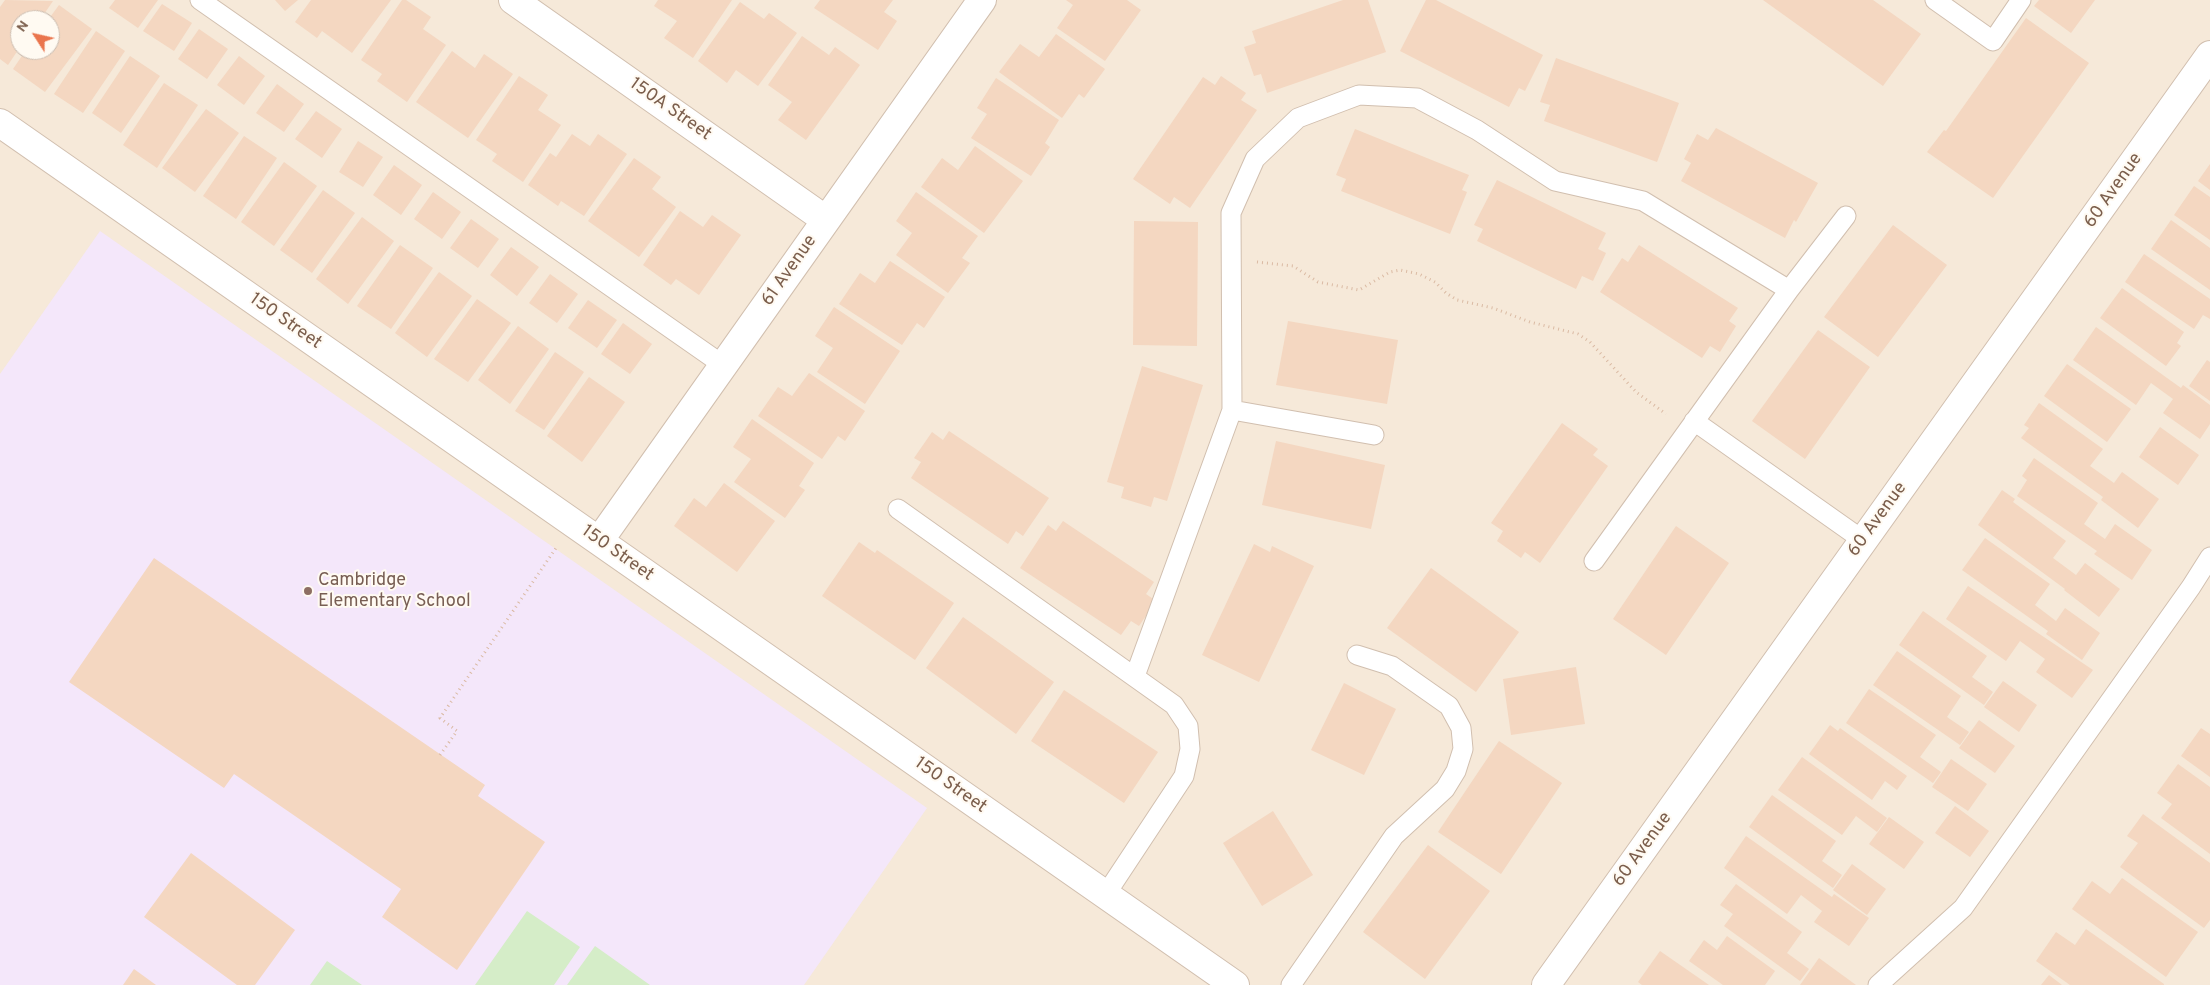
<!DOCTYPE html>
<html>
<head>
<meta charset="utf-8">
<style>
	body { margin:0 }
	#map { position:relative; width:2210px; height:985px; overflow:hidden; background:#fdf7eb; font-family:Overpass,sans-serif }
	canvas { display:block }
	.north { position:absolute; left:10px; top:10px; width:50px; height:50px; box-sizing:border-box; background:#fffaf2; border:1px solid #cabcb0; border-radius:50%; rotate:305deg; font-size:14px; font-weight:700; line-height:20px; text-align:center; color:#7b5e4c }
	.north::after { content:''; display:block; margin:auto; width:18px; height:22px; background:#ea754d; clip-path:polygon(50% 0,100% 100%,50% 72%,0 100%) }
</style>
</head>
<body>
<div id="map">
<canvas width="2210" height="985"></canvas>
<div class="north">N</div>
</div>
<script>
const ctx = document.querySelector('canvas').getContext('2d');
ctx.lineJoin = 'round';
function paint(path, color) { ctx.fillStyle = color; ctx.fill(path, 'evenodd'); }
const toPath = rows => new Path2D(rows.map(r => 'M' + r).join(''));
function stroke(path, color, width, dash) { ctx.strokeStyle = color; ctx.lineWidth = width; ctx.lineCap = dash ? 'butt' : 'round'; ctx.setLineDash(dash || []); ctx.stroke(path); }
function drawText(font, color, halo, rows, align = 'center') {
  ctx.font = font + ' Overpass,sans-serif'; ctx.lineWidth = 4; ctx.setLineDash([]); ctx.textBaseline = 'middle'; ctx.strokeStyle = halo; ctx.fillStyle = color; for (const [text, x, y, turn = 0] of rows) {
    ctx.save(); ctx.translate(x, y); ctx.rotate((+turn || 0) * Math.PI / 180); ctx.textAlign = isNaN(turn) ? turn : align; if (halo) ctx.strokeText(text, 0, 0); ctx.fillText(text, 0, 0); ctx.restore();
  }
}
const residential = toPath([
	[0,0,2210,0,2210,985,0,985],
	[20,20,50,20,50,50,20,50]
]);
const education = toPath([
	[100,231,927,808,804,985,0,985,0,374]
]);
const green = toPath([
	[527,911,580,947,554,985,475,985],
	[595,946,650,985,567,985],
	[327,961,362,985,310,985]
]);
const building = toPath([
	[5,0,53,1,40,20,20,20,20,47,8,65,0,59,0,7],
	[115,0,158,0,138,28,109,8],
	[275,0,298,0,285,11],
	[311,0,391,0,352,53,322,31,317,38,295,22],
	[402,0,406,0,431,17,423,29,446,45,407,102,377,81,382,74,361,60],
	[658,0,732,0,693,58,664,38,677,21,654,6],
	[820,0,893,0,884,12,897,21,878,50,814,8],
	[1066,0,1127,0,1141,10,1105,61,1057,28,1073,5],
	[1343,0,1368,0,1386,52,1267,93,1261,74,1254,76,1244,47,1256,43,1252,31],
	[1426,0,1436,0,1543,55,1525,91,1519,88,1509,107,1400,51],
	[1763,0,1873,0,1921,34,1883,86],
	[2039,0,2095,0,2071,33,2034,6],
	[740,2,764,19,769,13,797,33,758,86,736,70,727,83,698,61],
	[162,4,192,23,174,51,143,31],
	[59,5,92,29,45,92,13,69,26,50,50,50,50,20,48,20],
	[2026,18,2089,63,1993,198,1927,152,1944,130,1946,131],
	[199,29,228,49,207,79,178,59],
	[96,31,125,51,83,113,54,94],
	[1056,34,1105,69,1084,98,1079,94,1062,118,999,72,1020,44,1039,57],
	[802,36,829,55,835,47,860,65,806,140,778,120,792,102,768,85],
	[452,51,475,68,484,54,513,74,468,138,416,102],
	[130,56,160,76,121,133,92,113],
	[239,56,265,76,244,105,217,85],
	[1556,58,1679,103,1657,162,1544,121,1550,105,1540,102],
	[519,76,548,95,538,110,561,125,523,182,492,161,497,154,476,140],
	[1221,76,1246,93,1241,100,1257,110,1190,208,1174,197,1170,204,1133,179,1203,77,1215,85],
	[996,78,1059,120,1045,143,1050,147,1031,176,971,138,987,114,977,108],
	[164,83,198,105,157,168,123,145],
	[277,84,304,104,284,132,256,113],
	[206,109,239,133,195,192,162,168],
	[316,111,342,129,322,158,295,139],
	[1716,128,1818,183,1796,222,1794,220,1785,238,1681,181,1691,163,1684,159,1697,134,1708,140],
	[1355,129,1469,175,1462,190,1467,192,1450,234,1341,191,1346,179,1336,175],
	[572,134,590,146,598,134,627,154,584,216,561,201,558,206,528,185,550,153,556,157],
	[244,136,277,158,236,219,203,196],
	[358,141,383,157,363,187,339,172],
	[975,146,1023,181,984,233,921,187,942,158,958,170],
	[634,158,661,177,652,189,676,207,639,257,588,221],
	[284,162,317,186,274,246,241,222],
	[2210,164,2210,190,2198,181],
	[394,165,422,185,401,215,373,195],
	[1497,180,1606,233,1598,249,1606,253,1593,281,1582,276,1576,289,1477,241,1483,229,1474,225],
	[2194,186,2210,197,2210,240,2174,215],
	[323,190,355,213,312,273,280,250],
	[433,192,461,212,442,239,414,219],
	[916,192,978,236,962,258,970,263,948,293,896,255,912,233,896,221],
	[680,211,703,227,712,215,741,235,699,295,676,279,671,285,643,265],
	[362,217,394,241,348,304,316,279],
	[471,219,499,239,478,268,450,248],
	[2171,220,2210,248,2210,290,2151,249],
	[1134,221,1198,222,1197,346,1133,345],
	[1893,225,1947,265,1878,357,1824,317],
	[400,245,433,268,391,329,357,306],
	[1639,245,1738,308,1729,321,1736,326,1720,352,1710,346,1702,358,1600,292,1622,258,1628,262],
	[511,247,539,267,517,296,490,275],
	[2144,254,2210,299,2210,319,2203,315,2194,329,2125,282],
	[890,261,945,297,924,328,917,323,902,345,839,304,860,273,875,283],
	[439,272,472,296,427,357,395,333],
	[550,274,578,294,557,323,529,303],
	[2122,288,2184,332,2177,343,2181,346,2166,366,2100,318],
	[477,299,511,323,468,382,434,359],
	[588,300,617,320,597,348,568,328],
	[834,307,900,351,865,404,817,372,833,348,815,336],
	[1288,321,1398,340,1387,404,1276,385],
	[623,323,652,344,630,374,601,354],
	[518,326,549,349,510,404,478,380],
	[2096,327,2181,388,2183,385,2210,405,2210,424,2200,439,2163,413,2173,399,2151,383,2136,405,2073,360],
	[1818,330,1870,367,1805,459,1752,421],
	[555,352,584,372,544,430,515,411],
	[2207,360,2210,362,2210,401,2189,386],
	[2067,364,2131,409,2107,442,2044,396],
	[1142,366,1203,385,1167,501,1154,497,1151,507,1121,498,1124,487,1107,482],
	[809,373,865,411,845,441,838,436,822,459,758,416,778,387,792,396],
	[589,377,625,402,582,462,547,436],
	[2039,403,2103,449,2090,466,2114,483,2122,472,2159,499,2138,528,2101,500,2103,497,2021,438,2029,428,2024,425],
	[752,419,814,463,799,486,805,490,785,518,734,482,751,459,733,447],
	[1562,423,1598,449,1593,455,1608,466,1540,563,1525,552,1521,558,1497,541,1503,531,1491,523],
	[2160,427,2199,455,2178,485,2139,457],
	[949,431,1049,498,1023,536,1016,531,1008,544,911,478,921,462,914,458,932,432,943,440],
	[1276,441,1385,465,1371,529,1262,505],
	[2034,458,2098,503,2084,524,2105,539,2115,524,2152,550,2132,580,2094,554,2097,551,2017,496,2027,480,2022,476],
	[724,483,775,521,737,572,674,526,694,498,706,507],
	[2002,490,2015,499,2013,502,2066,541,2053,558,2076,575,2085,563,2120,589,2099,617,2064,590,2065,589,1978,525],
	[1063,521,1154,582,1146,594,1156,601,1139,626,1131,621,1121,635,1020,568,1048,525,1056,531],
	[1676,526,1729,563,1666,655,1613,619],
	[1985,538,2050,584,2035,605,2056,621,2065,608,2100,633,2082,660,2046,634,2048,631,1962,570],
	[859,542,875,553,877,550,954,603,915,660,822,596],
	[1254,544,1270,552,1272,546,1314,566,1259,682,1202,655],
	[154,558,485,785,478,796,545,842,457,970,382,917,401,889,234,774,224,788,69,682],
	[1431,568,1519,632,1476,692,1387,628],
	[1968,586,2093,670,2072,698,2036,672,2045,659,2020,641,2006,661,1946,619],
	[1923,611,1987,656,1972,677,1993,692,1984,705,1899,645],
	[963,617,1054,682,1016,734,926,668],
	[1897,651,1961,696,1947,717,1969,732,1960,745,1873,685],
	[1576,667,1585,724,1511,735,1503,679],
	[2003,681,2037,705,2019,732,1984,707],
	[1344,683,1396,709,1364,775,1311,750],
	[1869,689,1936,735,1920,757,1941,772,1933,783,1846,723],
	[1064,690,1158,752,1124,803,1031,741],
	[1979,720,2015,746,1995,773,1959,748],
	[1830,725,1838,731,1840,728,1907,776,1897,790,1885,781,1872,800,1809,754],
	[2201,728,2210,734,2210,777,2181,756],
	[1499,741,1562,783,1501,874,1438,832],
	[1802,757,1887,818,1877,832,1856,816,1842,835,1778,790],
	[1951,759,1987,784,1968,811,1932,787],
	[2178,764,2210,787,2210,854,2161,818,2172,804,2157,793],
	[1772,795,1836,841,1822,861,1842,875,1833,888,1749,827],
	[1955,806,1989,831,1970,857,1935,833],
	[1273,811,1313,875,1262,906,1223,843],
	[2143,814,2210,863,2210,920,2204,928,2120,867,2138,843,2127,836],
	[1889,817,1924,842,1904,869,1869,844],
	[1746,836,1832,897,1834,894,1869,918,1849,946,1814,922,1822,911,1801,895,1787,914,1724,868],
	[1428,845,1490,891,1425,979,1363,932],
	[191,853,295,930,255,985,237,985,144,917],
	[1852,864,1886,889,1867,915,1833,890],
	[2122,878,2198,932,2166,977,2072,909,2092,881,2110,894],
	[1736,884,1802,932,1787,953,1809,969,1800,981,1724,926,1733,914,1720,905],
	[2086,929,2164,984,2164,985,2070,985,2036,961,2056,932,2075,945],
	[1727,936,1775,971,1765,985,1723,985,1689,961,1704,940,1717,950],
	[1660,951,1709,985,1642,985,1638,982],
	[1819,958,1856,985,1800,985],
	[134,969,156,985,123,985],
	[2049,975,2062,985,2041,985]
]);
const path = toPath([
	[1257,262,1293,266,1318,282,1359,290,1390,272,1400,270,1419,274,1435,282,1446,293,1457,300,1493,308,1530,322,1578,334,1590,342,1636,392,1666,414],
	[440,755,457,731,440,718,556,548]
]);
const service = toPath([
	[200,0,723,365],
	[1935,0,1993,41,2021,0],
	[1232,410,1374,435],
	[1694,421,1864,541],
	[898,509,1174,705,1188,726,1190,749,1184,776,1106,894],
	[1594,561,1789,290,1846,216],
	[1135,676,1232,410,1231,213,1255,159,1298,118,1359,95,1417,98,1477,130,1555,181,1643,201,1789,290],
	[1291,985,1394,836,1445,789,1456,771,1463,749,1461,728,1449,706,1392,666,1357,655],
	[1878,985,1963,908,2191,587,2210,557]
]);
const minor = toPath([
	[513,0,826,220],
	[0,123,1235,985],
	[599,541,982,0]
]);
const tertiary = toPath([
	[1546,985,2210,55]
]);
const markers = [
	[308,591,5,"#8d6e63"]
];
const streetNames = [
	["150A Street",670,110,35],
	["60 Avenue",2114,191,-55],
	["61 Avenue",790,271,-55],
	["150 Street",285,322,35],
	["60 Avenue",1878,520,-54],
	["150 Street",617,554,35],
	["150 Street",950,786,35],
	["60 Avenue",1643,850,-54]
];
const educationNames = [
	["Cambridge",318,581],
	["Elementary School",318,602]
];
paint(residential, '#f6e9d9');
paint(education, '#f4e7fa');
paint(green, '#d5edc8');
paint(building, '#f4d7c1');
stroke(service, '#d1bfaf', 21);
stroke(minor, '#d1bfaf', 30);
stroke(tertiary, '#d1bfaf', 30);
stroke(path, '#dabaa3', 3, [1, 4]);
stroke(service, '#fff', 19);
stroke(minor, '#fff', 28);
stroke(tertiary, '#fff', 28);
for (const [x, y, r, color] of markers) { const dot = new Path2D(); dot.arc(x, y, r, 0, 2 * Math.PI); ctx.fillStyle = color; ctx.fill(dot); stroke(dot, '#fffaf2', 2); }
drawText('18px', '#7b5e4c', '#fffaf2', streetNames);
drawText('18px', '#785e54', '#fffaf2', educationNames, 'left');
</script>
</body>
</html>
